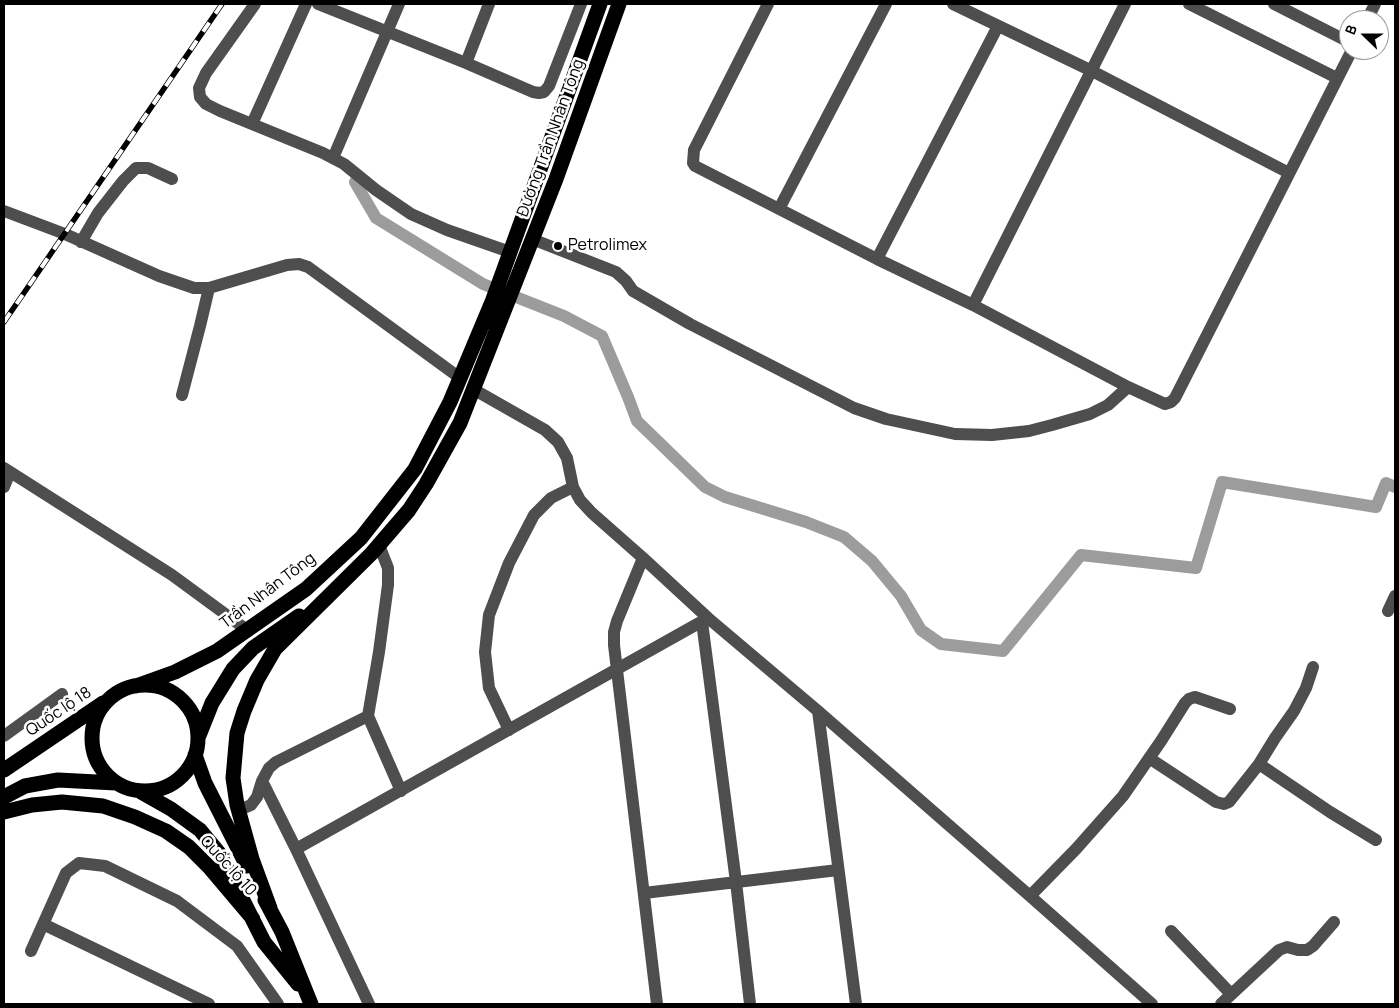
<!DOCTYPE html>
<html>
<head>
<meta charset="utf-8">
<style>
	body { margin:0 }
	#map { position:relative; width:1399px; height:1008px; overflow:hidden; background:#fff; font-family:Manrope,sans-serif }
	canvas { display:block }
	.frame { position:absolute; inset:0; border:5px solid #000; pointer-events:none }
	.north { position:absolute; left:1339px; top:10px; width:50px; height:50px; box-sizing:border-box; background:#fff; border:1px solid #999; border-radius:50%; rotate:292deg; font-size:14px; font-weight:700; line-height:20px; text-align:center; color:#000 }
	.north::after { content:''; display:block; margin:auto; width:18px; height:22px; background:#000; clip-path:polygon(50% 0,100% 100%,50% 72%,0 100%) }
</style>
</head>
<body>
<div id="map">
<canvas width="1399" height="1008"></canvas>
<div class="frame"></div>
<div class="north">B</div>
</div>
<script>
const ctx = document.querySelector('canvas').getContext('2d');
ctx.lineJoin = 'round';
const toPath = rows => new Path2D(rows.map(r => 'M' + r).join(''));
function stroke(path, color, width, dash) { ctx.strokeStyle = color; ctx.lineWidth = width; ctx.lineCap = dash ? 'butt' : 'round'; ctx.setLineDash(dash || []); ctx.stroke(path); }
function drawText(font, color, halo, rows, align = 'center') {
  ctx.font = font + ' Manrope,sans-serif'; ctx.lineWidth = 5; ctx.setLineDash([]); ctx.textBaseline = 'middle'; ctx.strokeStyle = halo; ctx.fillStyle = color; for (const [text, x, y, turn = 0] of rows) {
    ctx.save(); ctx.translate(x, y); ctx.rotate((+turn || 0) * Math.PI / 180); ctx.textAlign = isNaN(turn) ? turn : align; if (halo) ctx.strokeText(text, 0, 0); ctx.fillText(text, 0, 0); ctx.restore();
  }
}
const canal = toPath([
	[355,182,376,218,483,284,564,316,602,336,628,397,637,421,705,487,725,497,806,522,844,537,872,561,901,596,921,630,941,644,1003,651,1081,555,1196,568,1222,482,1376,507,1386,483,1395,487]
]);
const minor = toPath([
	[255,4,206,73,199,88,200,97,206,104,220,111,323,153,344,164,376,190,411,214,447,230,510,252],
	[318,4,466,63,533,92,539,93,544,92,549,86,581,4],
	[768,4,694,150,693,163,695,166,877,259,973,305,1128,387,1165,404,1171,402,1175,398,1352,50],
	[953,4,1092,71,1289,173],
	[1189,4,1337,78],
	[1274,4,1349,42],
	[1367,20,1375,4],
	[466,63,489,4],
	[252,124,306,4],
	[333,158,399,4],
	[779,209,886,4],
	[4,211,65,234,159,276,194,288,209,288,287,265,299,264,308,267,460,378],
	[532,239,616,272,626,281,633,291,690,324,854,408,886,419,955,434,992,435,1029,431,1052,425,1090,414,1108,405,1128,387],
	[81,242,98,213,123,181,136,168,148,168,172,179],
	[877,259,998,26],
	[973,305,1125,4],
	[473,389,545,430,558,442,567,458,573,487,580,500,592,513,643,558,708,618,818,711,1030,896,1152,1004],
	[182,395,200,326,209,288],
	[4,468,172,575,247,630],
	[4,487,10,472],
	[379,545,388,568,388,585,379,652,368,716,401,791],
	[643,558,617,621,614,632,614,645,657,1004],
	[1388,611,1395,596],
	[702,622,736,882,750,1004],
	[818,711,856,1004],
	[509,730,489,688,485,652,489,615,509,563,534,515,551,498,573,487],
	[4,736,62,694],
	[1149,758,1216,802,1224,804,1229,802,1259,764,1275,738,1294,711,1306,688,1313,667],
	[1259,764,1330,812,1376,840],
	[262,781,296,849,369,1004],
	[239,810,251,805,257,797,262,781,269,768,276,762,368,716],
	[296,849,708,618],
	[644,893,838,870],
	[1030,896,1076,849,1123,796,1161,741,1185,703,1189,699,1195,697,1230,709],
	[43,924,209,1004],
	[1171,931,1231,994],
	[31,951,66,873,79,863,105,866,177,901,237,946,278,1004],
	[1221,1004,1279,950,1287,947,1298,950,1307,950,1313,946,1334,922]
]);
const highway = toPath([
	'92 738a53 53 0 1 1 106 0a53 53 0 1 1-106 0Z',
	[136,686,175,672,217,651,306,589,361,538,415,469,450,402,492,302,600,4],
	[198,738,212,703,233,669,253,648,299,616],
	[195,755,205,783,247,866],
	[4,770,103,703],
	[141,792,171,809,200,830,219,853,264,942,298,984],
	[4,797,25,786,58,780,116,783],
	[4,812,32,805,62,802,103,806,135,817,166,831,189,847,209,867,253,919],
	[265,900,282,932,311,1004],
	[270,908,252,859,237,805,233,778,237,733,244,711,257,680,275,649,372,553,409,510,426,484,460,423,556,179,619,4]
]);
const rail = toPath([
	[4,322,222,4]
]);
const markers = [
	[558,246,5,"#000"]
];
const streetNames = [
	["Đường Trần Nhân Tông",551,138,-70],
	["Trần Nhân Tông",268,591,-37],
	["Quốc lộ 18",59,712,-34],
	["Quốc lộ 10",228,866,48]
];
const poiNames = [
	["Petrolimex",568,246]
];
stroke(canal, '#9c9c9c', 12);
stroke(minor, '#4e4e4e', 12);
stroke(highway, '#000', 15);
stroke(rail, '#000', 5.5);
stroke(rail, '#fff', 4, [11]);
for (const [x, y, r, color] of markers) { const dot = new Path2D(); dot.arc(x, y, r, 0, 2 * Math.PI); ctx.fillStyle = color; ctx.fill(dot); stroke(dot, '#fff', 2); }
drawText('16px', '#000', '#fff', streetNames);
drawText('16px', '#000', '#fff', poiNames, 'left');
</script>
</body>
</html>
